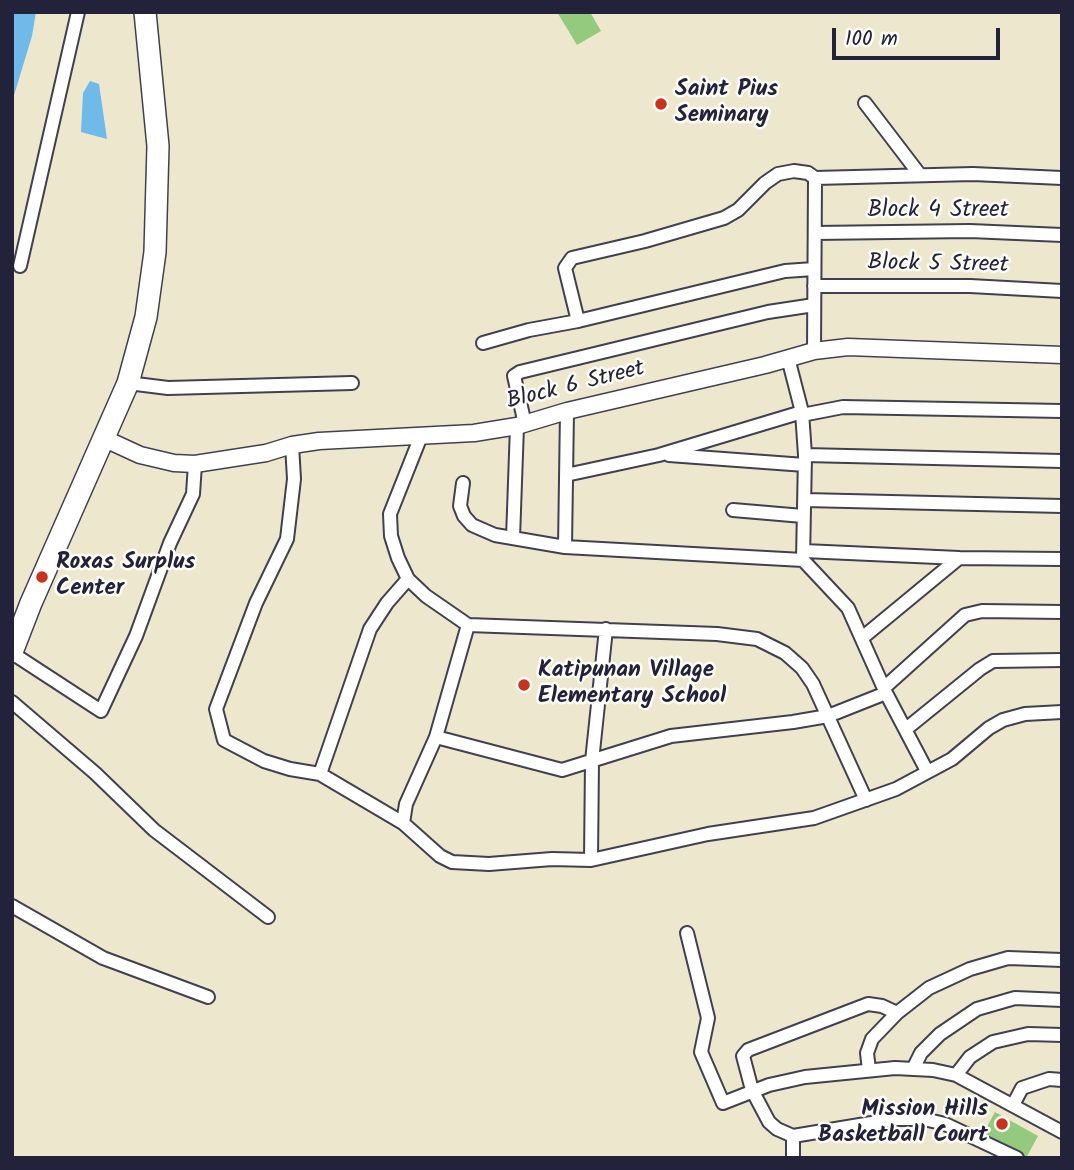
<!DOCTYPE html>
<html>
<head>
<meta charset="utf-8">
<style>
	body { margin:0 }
	#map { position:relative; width:1074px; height:1170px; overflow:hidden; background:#ede8cd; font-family:Kalam,sans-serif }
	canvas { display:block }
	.frame { position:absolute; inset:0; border:14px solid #22223b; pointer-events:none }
	.scale { position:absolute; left:832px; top:28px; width:168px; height:32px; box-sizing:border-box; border:4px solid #22223b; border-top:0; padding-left:9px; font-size:21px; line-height:24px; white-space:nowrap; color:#22223b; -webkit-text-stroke:5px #fdfcf7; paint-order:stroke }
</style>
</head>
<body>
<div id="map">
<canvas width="1074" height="1170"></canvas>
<div class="frame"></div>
<div class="scale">100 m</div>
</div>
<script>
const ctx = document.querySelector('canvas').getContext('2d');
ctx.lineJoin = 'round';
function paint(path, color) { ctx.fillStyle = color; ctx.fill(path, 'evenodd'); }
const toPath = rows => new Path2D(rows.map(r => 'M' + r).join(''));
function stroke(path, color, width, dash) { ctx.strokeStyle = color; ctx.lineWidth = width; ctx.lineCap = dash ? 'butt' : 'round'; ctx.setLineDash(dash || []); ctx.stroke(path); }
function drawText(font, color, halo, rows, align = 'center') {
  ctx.font = font + ' Kalam,sans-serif'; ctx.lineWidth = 5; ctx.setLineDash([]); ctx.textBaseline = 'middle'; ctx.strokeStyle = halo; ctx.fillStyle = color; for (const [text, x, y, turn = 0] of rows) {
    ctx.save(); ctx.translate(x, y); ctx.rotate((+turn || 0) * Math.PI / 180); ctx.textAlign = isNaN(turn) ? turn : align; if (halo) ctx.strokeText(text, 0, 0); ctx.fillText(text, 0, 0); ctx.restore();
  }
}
const green = toPath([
	[557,12,590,12,601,31,577,45],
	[995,1112,1038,1136,1026,1158,1022,1158,982,1136]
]);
const water = toPath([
	[12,12,36,12,32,36,12,102],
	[90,81,99,84,107,139,81,132,83,93]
]);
const minor = toPath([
	[865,103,920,175],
	[815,233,970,231,1062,235],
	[20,266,78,12],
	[814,269,785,271,578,321,565,268,572,258,645,241,724,218,738,210,765,183,778,174,794,171,808,173,815,178,973,174,1062,178],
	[814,286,970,286,1062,291],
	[483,343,529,330,578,321],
	[814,351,815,178],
	[788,358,802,412,805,455,803,560,848,608,886,693,927,771],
	[128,383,168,388,352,383],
	[802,415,843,407,1062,411],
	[525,424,514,376,520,372,768,312,814,305],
	[421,436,390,514,391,536,398,558,408,579,426,596,468,625,717,634,757,639,785,653,802,668,813,684,866,800],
	[292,445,294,479,287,539,256,603,216,709,224,740,264,761,290,769,320,774,403,823,440,856,452,862,489,864,552,859,591,860,708,834,814,818,896,789,952,759,989,728,1003,720,1025,714,1062,712],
	[669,455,805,465],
	[805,455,1062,461],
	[566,475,659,455,802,412],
	[463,483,460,506,464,516,472,525,495,535,565,547,803,560],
	[805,500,1062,506],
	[733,510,803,516],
	[513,538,517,426],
	[565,547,567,411],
	[804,551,959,558,1062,559],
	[862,638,959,558],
	[12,653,101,711,136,636,170,543,193,494,195,464],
	[885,687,965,615,982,611,1062,612],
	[12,702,95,773,154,830,268,917],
	[906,729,980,669,993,661,1062,660],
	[436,737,562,770,671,736,793,722,828,716,886,693],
	[320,774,370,629,387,603,408,579],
	[403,823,406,804,436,737,468,625],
	[591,860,592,761,606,629],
	[12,906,103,958,208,997],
	[687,933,708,1018,701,1052,723,1103,769,1085,805,1077,895,1068,933,1070,956,1075,1062,1132],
	[897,1013,882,1006,868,1004,748,1050,743,1056,752,1090,769,1122,777,1129,793,1136,896,1119,924,1119,945,1124,1017,1158],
	[913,1069,921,1053,940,1034,977,1009,1015,998,1062,1000],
	[869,1070,867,1053,872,1039,897,1013,929,988,970,969,1008,958,1062,960],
	[956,1075,970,1057,993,1042,1028,1034,1062,1035],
	[1013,1105,1022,1088,1049,1079,1062,1080],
	[793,1136,793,1158]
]);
const tertiary = toPath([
	[103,438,140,455,174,463,195,464,266,453,292,445,319,441,474,433,517,426,567,411,765,365,814,351,848,347,1062,355]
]);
const trunk = toPath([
	[12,652,31,603,128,383,146,317,155,252,158,146,145,12]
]);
const markers = [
	[661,104,7,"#c8321e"],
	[42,577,7,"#c8321e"],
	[524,685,7,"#c8321e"],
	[1002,1124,7,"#c8321e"]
];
const poiNames = [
	["Saint Pius",675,91],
	["Seminary",675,117],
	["Roxas Surplus",56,564],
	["Center",56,590],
	["Katipunan Village",538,672],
	["Elementary School",538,698],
	["Mission Hills",988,1111,"right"],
	["Basketball Court",988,1137,"right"]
];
const streetNames = [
	["Block 4 Street",938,212],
	["Block 5 Street",938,266,1],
	["Block 6 Street",576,387,-14]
];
paint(green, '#93ca7d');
paint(water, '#6fbae8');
stroke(minor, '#404051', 16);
stroke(tertiary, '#404051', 19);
stroke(trunk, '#404051', 24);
stroke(minor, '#fff', 12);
stroke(tertiary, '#fff', 16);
stroke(trunk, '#fff', 21);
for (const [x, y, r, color] of markers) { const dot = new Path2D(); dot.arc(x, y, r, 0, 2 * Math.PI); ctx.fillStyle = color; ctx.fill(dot); stroke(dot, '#fdfcf7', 2.5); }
drawText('bold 23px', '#22223b', '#fdfcf7', poiNames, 'left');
drawText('23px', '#22223b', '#fdfcf7', streetNames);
</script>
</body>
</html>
